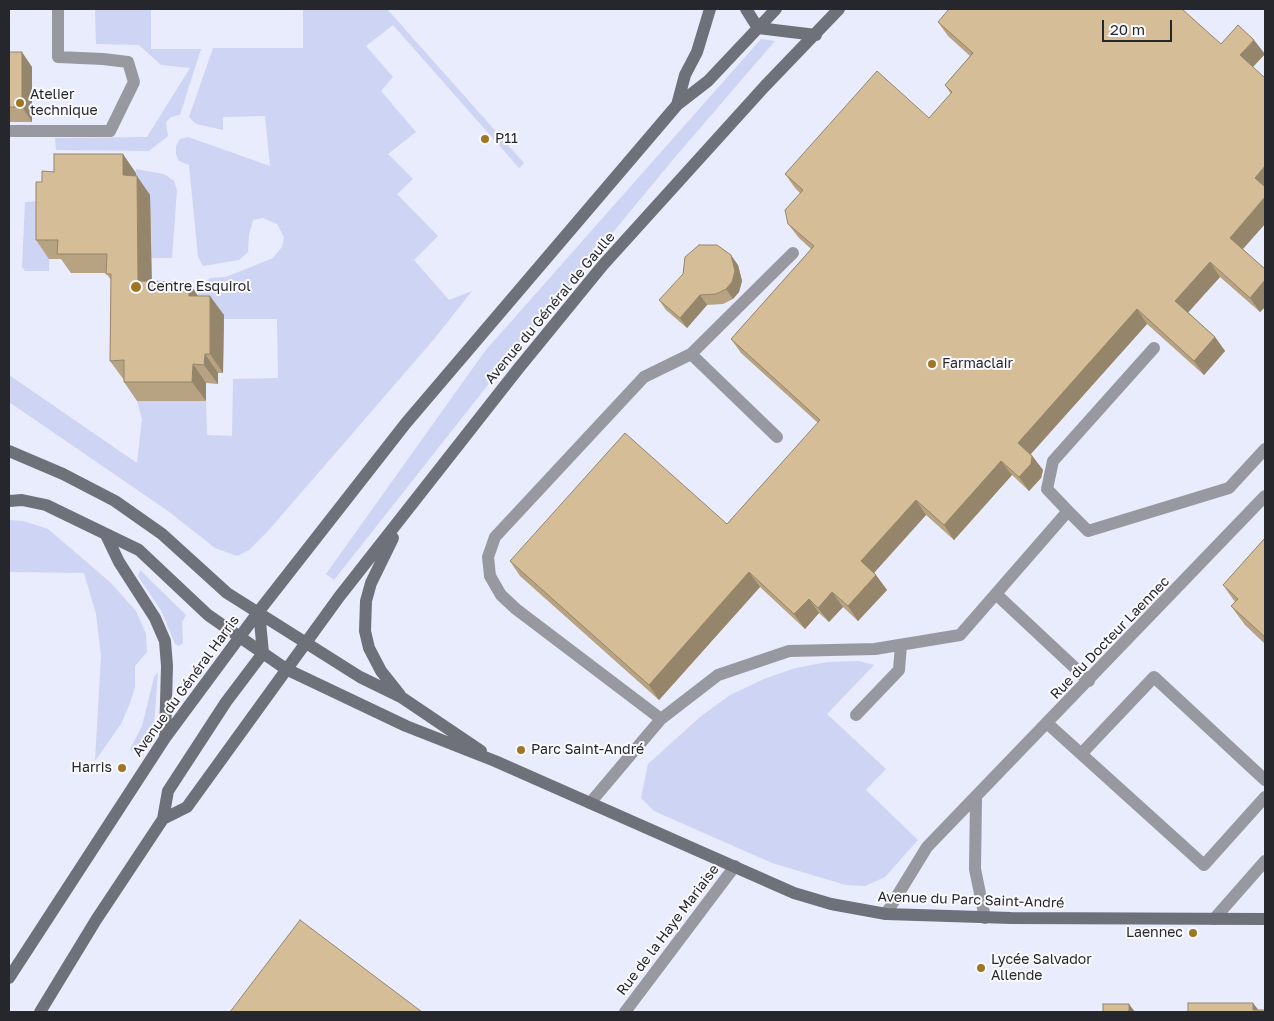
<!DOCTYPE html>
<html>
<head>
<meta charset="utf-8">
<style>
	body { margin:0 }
	#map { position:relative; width:1274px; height:1021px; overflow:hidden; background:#e9ecfd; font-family:"Golos Text",sans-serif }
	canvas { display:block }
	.frame { position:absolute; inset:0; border:10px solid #26272d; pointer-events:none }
	.scale { position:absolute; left:1102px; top:20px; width:70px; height:22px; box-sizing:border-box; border:2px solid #26272d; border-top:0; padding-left:6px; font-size:15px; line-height:18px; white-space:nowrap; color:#26272d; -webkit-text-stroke:4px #fafafe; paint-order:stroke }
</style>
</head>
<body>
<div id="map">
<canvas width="1274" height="1021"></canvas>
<div class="frame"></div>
<div class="scale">20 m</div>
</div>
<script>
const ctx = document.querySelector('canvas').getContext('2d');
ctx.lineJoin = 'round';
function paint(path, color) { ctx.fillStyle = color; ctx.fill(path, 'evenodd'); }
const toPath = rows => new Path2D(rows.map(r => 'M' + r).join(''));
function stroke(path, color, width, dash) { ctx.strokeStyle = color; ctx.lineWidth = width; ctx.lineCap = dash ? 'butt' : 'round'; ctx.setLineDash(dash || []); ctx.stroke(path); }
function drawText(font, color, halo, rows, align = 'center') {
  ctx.font = font + ' "Golos Text",sans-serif'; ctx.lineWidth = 4; ctx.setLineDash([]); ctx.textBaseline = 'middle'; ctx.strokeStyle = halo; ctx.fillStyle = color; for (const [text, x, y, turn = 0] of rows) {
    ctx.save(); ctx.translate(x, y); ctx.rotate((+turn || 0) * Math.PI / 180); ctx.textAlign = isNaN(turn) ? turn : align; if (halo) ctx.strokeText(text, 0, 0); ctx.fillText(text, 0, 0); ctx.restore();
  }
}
const green = toPath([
	[95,9,151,9,151,49,201,49,180,115,171,117,166,122,168,136,149,151,56,150,55,138,147,137,190,68,161,65,139,45,96,44],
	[303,9,387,9,524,163,519,168,393,25,366,46,393,77,381,91,416,132,388,154,413,179,397,194,438,236,414,260,449,300,472,291,435,338,268,531,249,550,237,556,215,548,168,511,9,402,9,375,137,463,142,419,137,401,206,401,207,435,232,436,233,379,278,378,277,319,224,319,223,315,198,300,198,293,202,285,210,278,226,277,273,258,282,247,284,237,277,224,263,218,253,220,249,235,248,252,239,260,203,266,198,257,189,165,179,161,176,154,176,146,180,139,188,137,270,166,265,116,223,117,223,130,196,124,189,117,213,48,303,48],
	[761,39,775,41,676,156,514,352,334,580,326,574,485,351],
	[136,169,164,174,174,181,177,190,172,258,150,258,136,194],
	[50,201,49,271,25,271,22,267,25,202],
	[9,520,23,521,48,529,89,564,111,583,136,611,146,634,147,652,135,666,135,687,130,703,121,724,95,761,101,656,96,614,84,573,9,572],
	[140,570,186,615,182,622,183,643,179,646,175,644,162,612,138,576],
	[859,661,874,665,827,714,886,769,866,790,918,840,885,877,865,886,846,885,772,863,654,811,641,798,648,764,700,717,730,695,764,679,795,668,828,662],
	[158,672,154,726,145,749,138,756,130,749,142,726,154,677]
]);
const lane = toPath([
	[9,131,110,131,134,82,128,62,103,59,58,57,58,9],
	[691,354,777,437],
	[1068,511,1047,489,1053,461,1154,348],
	[997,595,1089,681],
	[856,715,899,670,901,645],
	[661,719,516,609,501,595,490,576,488,557,495,537,644,377,691,354,793,253],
	[1048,724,1204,865,1265,797],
	[1081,754,1154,677,1265,780],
	[590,803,661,719,718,675,789,651,875,649,960,635,1068,511,1088,531,1229,488,1265,449],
	[1214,919,1265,861]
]);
const street = toPath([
	[976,799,975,869,985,918],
	[886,914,927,847,1265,496],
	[625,1012,735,866]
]);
const secondary = toPath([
	[746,9,758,28,816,35],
	[677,105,685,75,697,52,710,9],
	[9,451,63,474,115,501,162,534,227,593,360,677,401,697,481,751],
	[9,501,22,500,46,505,139,550,208,615,286,669,406,726,495,761,794,893,831,904,886,914,1011,918,1265,919],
	[106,535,119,562,155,618,165,641,167,666,165,738],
	[393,538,371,583,366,601,365,631,369,648,381,671,400,695],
	[163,819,187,807,339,597,518,369,603,265,765,86,839,9],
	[9,978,165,738,259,611,406,423,677,105,708,81,776,9],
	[40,1012,96,920,163,819,168,791,226,702,263,653,259,611]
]);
const wall = toPath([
	[938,22,1221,44,1265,54,1253,67,1265,78,1265,224,1243,249,1265,269,1265,307,1260,312,1220,277,1188,312,1215,337,1225,351,1204,375,1147,324,1031,454,1043,470,1041,478,1029,491,1012,475,954,540,926,515,874,573,887,590,858,621,843,607,829,622,819,613,805,629,760,587,659,700,520,576,510,561,727,524,818,423,741,353,731,339,811,249,799,238,788,224,800,193,795,188,785,174,929,118,951,94,945,85,970,56,948,36],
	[9,52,32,67,32,122,9,122],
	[136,173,136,176,150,195,152,282,198,296,224,315,223,373,218,373,218,384,206,383,206,401,137,401,124,382,124,380,110,361,111,280,106,273,71,273,61,259,49,259,36,240,42,182],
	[738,265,742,281,739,292,733,299,723,304,707,305,687,328,666,310,659,300],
	[1265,538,1265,644,1245,625,1231,606,1235,602,1223,585]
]);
const shadedWall = toPath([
	[1254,40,1265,54,1250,70,1240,55],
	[22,52,32,67,32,122,22,107],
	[123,154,136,173,137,194,123,175],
	[1265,166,1265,192,1255,178],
	[137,176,150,195,152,300,138,281],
	[1265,197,1265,224,1240,252,1230,238],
	[731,255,738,265,742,281,739,292,733,299,726,289],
	[1210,262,1220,277,1185,316,1175,301],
	[1265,280,1265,307,1260,312,1250,298],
	[189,282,202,302,189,296],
	[700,295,707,305,687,328,680,318],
	[210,296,224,315,223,373,210,354],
	[1137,309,1147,324,1028,457,1018,443],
	[1215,337,1225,351,1204,375,1194,361],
	[205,354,218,373,218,384,204,365],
	[193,364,206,383,206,401,192,382],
	[1032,456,1043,470,1041,478,1029,491,1019,477],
	[1001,461,1012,475,954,540,944,525],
	[916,500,926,515,871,576,861,561],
	[749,572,760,587,659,700,649,685],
	[876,575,887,590,858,621,848,606],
	[832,592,843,607,829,622,818,608],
	[809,599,819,613,805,629,794,614],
	[1253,1003,1260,1012,1253,1010],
	[1129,1004,1135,1012,1129,1012]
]);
const building = toPath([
	[949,9,1182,9,1221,44,1238,25,1254,40,1240,55,1265,78,1265,166,1255,178,1265,187,1265,197,1230,238,1265,269,1265,280,1250,298,1210,262,1175,301,1215,337,1194,361,1137,309,1018,443,1032,456,1031,464,1019,477,1001,461,944,525,916,500,861,561,876,575,848,606,832,592,818,608,809,599,794,614,749,572,649,685,510,561,625,433,727,524,820,420,731,339,814,246,788,224,785,210,803,190,785,174,877,71,929,118,952,92,945,85,973,53,938,22,949,9],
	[9,52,22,52,22,107,9,107,9,52],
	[54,154,123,154,123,175,137,176,138,281,189,282,189,296,210,296,210,354,205,354,204,365,193,364,192,382,124,382,124,360,110,361,111,274,106,274,107,254,57,254,58,240,36,240,36,182,42,182,42,171,54,172,54,154],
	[699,245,717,245,731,255,735,271,732,282,726,289,716,294,700,295,680,318,659,300,683,274,685,257,699,245],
	[1265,538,1265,637,1231,606,1238,599,1223,585,1265,538],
	[300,920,422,1012,230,1012,300,920],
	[1188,1003,1253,1003,1253,1010,1265,1010,1265,1012,1188,1012,1188,1003],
	[1103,1004,1129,1004,1129,1012,1103,1012,1103,1004]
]);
const markers = [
	[20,103,5,"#9f7624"],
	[485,139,5,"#9f7624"],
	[136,287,6,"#9f7624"],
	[932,364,5,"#9f7624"],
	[521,750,5,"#9f7624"],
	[122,768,5,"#9f7624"],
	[1193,933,5,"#9f7624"],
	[981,968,5,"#9f7624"]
];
const poiNames = [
	["Atelier",30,95],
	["technique",30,111],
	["P11",495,139],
	["Centre Esquirol",147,287],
	["Farmaclair",942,364],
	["Parc Saint-André",531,750],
	["Harris",112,768,"right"],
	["Laennec",1183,933,"right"],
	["Lycée Salvador",991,960],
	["Allende",991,976]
];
const streetNames = [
	["Avenue du Général de Gaulle",550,308,-50],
	["Rue du Docteur Laennec",1110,638,-46],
	["Avenue du Général Harris",186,686,-54],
	["Avenue du Parc Saint-André",971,900,2],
	["Rue de la Haye Mariaise",668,930,-53]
];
paint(green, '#ced4f3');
stroke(lane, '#9899a0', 12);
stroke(street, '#9899a0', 12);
stroke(secondary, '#6f717a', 12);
paint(wall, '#b7a382');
paint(shadedWall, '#95856a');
paint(building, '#d5be97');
stroke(building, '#95856a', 1);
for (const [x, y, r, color] of markers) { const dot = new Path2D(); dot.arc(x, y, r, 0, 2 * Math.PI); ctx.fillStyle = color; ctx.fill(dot); stroke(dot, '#fafafe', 2); }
drawText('14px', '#26272d', '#fafafe', poiNames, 'left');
drawText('14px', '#26272d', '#fafafe', streetNames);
</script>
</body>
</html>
